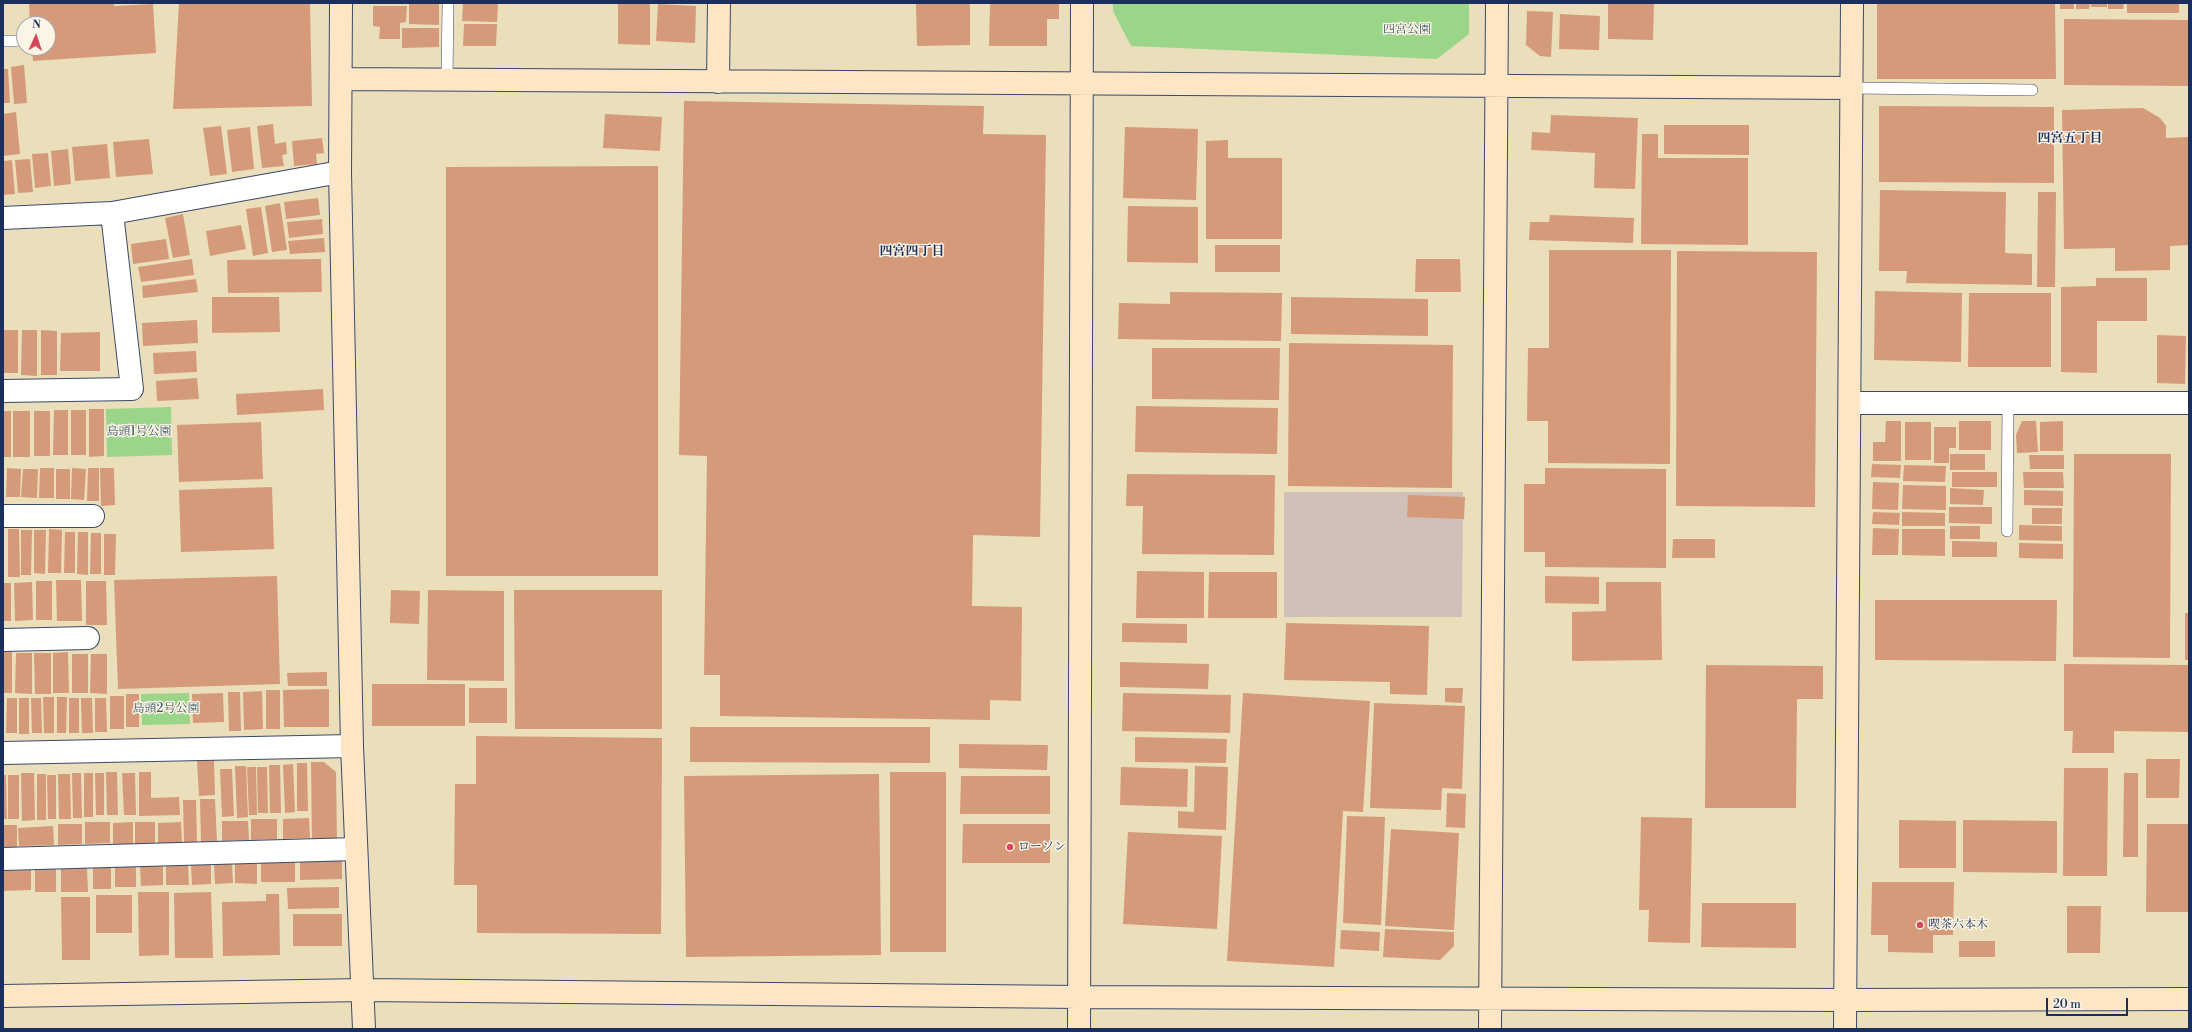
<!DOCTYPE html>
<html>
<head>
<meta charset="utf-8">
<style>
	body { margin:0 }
	#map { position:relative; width:2192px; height:1032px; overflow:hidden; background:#eadfba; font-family:"Libre Bodoni",serif }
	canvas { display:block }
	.frame { position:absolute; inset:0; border:4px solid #1b2f5e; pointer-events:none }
	.north { position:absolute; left:16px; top:16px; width:40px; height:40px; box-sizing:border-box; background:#fcf5e5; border:1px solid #a2a6af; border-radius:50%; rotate:3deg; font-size:11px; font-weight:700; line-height:16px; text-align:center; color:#1b2f5e }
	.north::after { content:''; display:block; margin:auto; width:14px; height:18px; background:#d1495b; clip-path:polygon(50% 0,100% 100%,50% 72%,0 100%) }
	.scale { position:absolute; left:2046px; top:998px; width:82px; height:18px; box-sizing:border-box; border:2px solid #1b2f5e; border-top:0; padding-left:5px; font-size:12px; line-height:14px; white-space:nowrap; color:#1b2f5e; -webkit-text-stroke:3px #fcf5e5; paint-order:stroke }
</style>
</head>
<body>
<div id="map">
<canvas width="2192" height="1032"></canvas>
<div class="frame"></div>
<div class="north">N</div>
<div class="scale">20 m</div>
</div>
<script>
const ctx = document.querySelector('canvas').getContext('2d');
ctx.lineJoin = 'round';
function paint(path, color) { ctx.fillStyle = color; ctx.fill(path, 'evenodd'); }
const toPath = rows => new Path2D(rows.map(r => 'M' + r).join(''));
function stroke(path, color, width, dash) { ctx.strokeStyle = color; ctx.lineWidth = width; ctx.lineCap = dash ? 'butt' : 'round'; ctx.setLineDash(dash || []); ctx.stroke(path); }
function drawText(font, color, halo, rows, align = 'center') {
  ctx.font = font + ' "Libre Bodoni","Noto Serif JP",serif'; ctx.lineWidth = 3; ctx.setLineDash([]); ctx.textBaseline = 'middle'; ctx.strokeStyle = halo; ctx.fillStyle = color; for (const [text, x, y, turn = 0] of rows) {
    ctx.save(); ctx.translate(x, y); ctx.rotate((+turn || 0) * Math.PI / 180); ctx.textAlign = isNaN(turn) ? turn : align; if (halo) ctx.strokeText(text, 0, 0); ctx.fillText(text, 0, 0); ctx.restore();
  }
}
const industrial = toPath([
	[1284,492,1463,492,1462,617,1284,617]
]);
const green = toPath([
	[1113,3,1469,3,1469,34,1437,59,1131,46,1113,11],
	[171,407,172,455,107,457,106,409],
	[189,693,190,724,142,725,141,694]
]);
const building = toPath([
	[29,3,114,3,114,6,153,4,156,53,33,61,32,48,48,48,48,24,30,24],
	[179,3,310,3,312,106,173,109],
	[409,3,439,3,439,25,409,24],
	[463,3,498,3,497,22,462,21],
	[618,3,650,3,650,45,618,44],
	[916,3,970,3,970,45,917,46],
	[990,3,1059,3,1059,19,1047,19,1047,46,989,46],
	[1608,3,1654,3,1653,40,1608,39],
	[2060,3,2074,3,2074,9,2060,9],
	[2076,3,2090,3,2089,9,2076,9],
	[2091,3,2107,3,2107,7,2091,7],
	[2108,3,2124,3,2123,9,2108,9],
	[2127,3,2179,3,2179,13,2127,13],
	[658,4,696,6,695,43,656,41],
	[1877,4,2055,4,2056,79,1877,79],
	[373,6,407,6,406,22,400,23,400,39,379,39,380,27,373,26],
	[1527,11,1553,12,1551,57,1540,56,1526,45],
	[1560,14,1600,16,1599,50,1559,49],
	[2064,19,2189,20,2189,86,2064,85],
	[464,24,497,24,496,46,463,46],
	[402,28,439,28,439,47,402,48],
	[24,65,27,103,14,104,11,67],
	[3,69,8,69,10,103,3,103],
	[684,101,984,106,983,134,1046,135,1040,537,973,535,972,606,1022,607,1021,701,990,700,990,720,720,716,720,675,704,675,707,456,679,455],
	[1879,106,2054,107,2054,183,1879,182],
	[2143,108,2160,118,2166,126,2166,138,2189,137,2189,245,2170,246,2170,270,2115,271,2115,248,2064,249,2062,110],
	[16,112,20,154,3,156,3,114],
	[605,114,662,117,660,151,603,148],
	[1551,115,1638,118,1635,189,1594,188,1595,153,1531,150,1532,132,1550,133],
	[273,124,275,144,286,142,287,154,282,155,284,166,262,168,257,126],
	[1664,125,1749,125,1749,155,1664,154],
	[221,126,227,174,210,176,203,128],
	[250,127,254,169,232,172,227,130],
	[1125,127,1198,129,1196,200,1123,198],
	[1642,134,1658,134,1658,158,1748,158,1748,245,1641,244],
	[322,138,324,153,316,154,317,164,294,166,292,141],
	[149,139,153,174,116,177,113,142],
	[1228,140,1228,158,1282,158,1282,239,1206,239,1206,141],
	[107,144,110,178,75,181,72,147],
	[68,149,71,184,54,186,51,151],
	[48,153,51,186,35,188,32,154],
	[30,159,33,192,18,193,15,160],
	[12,160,15,194,3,195,3,161],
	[658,166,658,576,446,576,446,167],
	[1880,190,2006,192,2005,253,2032,254,2032,285,1906,283,1907,271,1879,271],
	[2038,192,2056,192,2055,287,2037,287],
	[318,198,320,215,286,219,284,202],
	[280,203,287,250,272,252,265,206],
	[1128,206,1198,207,1198,263,1127,262],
	[261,207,268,253,253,256,246,209],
	[183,214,190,255,173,258,165,218],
	[1550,215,1634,218,1633,243,1529,240,1530,222,1549,222],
	[322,219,323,234,289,238,287,222],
	[241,225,246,249,210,256,206,231],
	[324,238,325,252,290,254,288,241],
	[166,239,169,259,133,264,131,244],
	[1215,245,1280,245,1280,272,1215,272],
	[1549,250,1671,250,1670,464,1548,463,1548,421,1527,421,1528,348,1549,348],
	[1677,251,1817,252,1815,507,1676,506],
	[192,259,194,275,141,282,138,267],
	[321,259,322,292,228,293,227,260],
	[1416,259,1460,259,1461,292,1415,292],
	[2096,278,2147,278,2147,321,2097,321,2097,373,2061,372,2061,287,2096,286],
	[196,279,198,292,143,298,142,286],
	[1875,291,1962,293,1961,362,1874,360],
	[1170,292,1282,293,1281,341,1118,339,1119,303,1170,304],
	[1969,293,2051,293,2051,367,1968,367],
	[212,297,279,297,280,332,212,333],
	[1291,297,1428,299,1428,336,1291,334],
	[197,320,198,343,143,346,142,323],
	[3,330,18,330,18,373,3,373],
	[22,330,37,330,37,376,21,375],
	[41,330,57,331,57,375,41,375],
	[100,332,100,371,60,371,61,333],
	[2157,335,2186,336,2185,384,2157,383],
	[1289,343,1453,345,1452,488,1288,486],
	[1152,348,1280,348,1279,400,1152,399],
	[196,351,197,372,154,374,153,353],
	[197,378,199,399,157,401,156,381],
	[323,389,324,410,237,415,236,394],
	[1136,406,1278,408,1277,454,1135,452],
	[89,409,104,409,104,456,89,457],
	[54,410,68,410,68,455,53,455],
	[71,410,86,410,86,455,71,455],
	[3,411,11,411,11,457,3,457],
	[13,411,30,411,30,457,13,457],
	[34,411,50,411,50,456,34,456],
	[1886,421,1901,421,1901,461,1873,461,1873,442,1885,442],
	[1959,421,1991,421,1991,450,1959,450],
	[2022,421,2036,421,2038,452,2017,453,2016,435],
	[2063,421,2063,451,2040,451,2040,422],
	[261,422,263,479,179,482,177,425],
	[1905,422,1931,422,1931,460,1905,460],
	[1934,427,1956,427,1956,448,1949,448,1949,463,1934,463],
	[1950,454,1985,454,1985,470,1950,470],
	[2074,454,2171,454,2170,658,2073,657],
	[2029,455,2064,455,2064,469,2030,469],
	[1872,464,1901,465,1900,478,1871,477],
	[1904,465,1946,466,1945,482,1903,481],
	[7,468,21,469,20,497,6,497],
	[40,468,54,468,54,498,39,498],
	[72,468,86,469,84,500,71,499],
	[88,468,99,468,99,501,87,501],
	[100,468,114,468,115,505,101,506],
	[1545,468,1666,469,1666,568,1545,567,1545,552,1524,552,1524,484,1545,484],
	[23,469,38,469,37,498,21,497],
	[56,469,70,469,70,499,56,499],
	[1952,472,1997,472,1997,487,1952,487],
	[2023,472,2063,472,2064,488,2024,488],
	[1127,474,1275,475,1274,555,1142,554,1143,506,1126,506],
	[1873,482,1899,483,1898,510,1872,509],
	[1903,485,1946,486,1946,510,1902,509],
	[272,487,274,549,181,552,179,490],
	[1950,488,1984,490,1983,505,1950,504],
	[2024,490,2063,491,2063,506,2024,505],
	[1408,495,1465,497,1464,519,1407,517],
	[1949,507,1992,507,1992,524,1949,523],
	[2032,508,2062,508,2062,524,2032,524],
	[1873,512,1900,513,1899,525,1872,524],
	[1902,512,1945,513,1945,526,1902,526],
	[2019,525,2062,526,2062,541,2019,540],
	[1950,526,1980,526,1980,539,1950,539],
	[1873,528,1899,529,1898,555,1872,555],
	[8,529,19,529,20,577,8,577],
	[49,529,62,530,61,573,48,573],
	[1902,529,1945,529,1945,556,1902,555],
	[21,530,32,530,31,575,21,575],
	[34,530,46,530,45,574,34,573],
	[65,532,75,532,75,573,64,573],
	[78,532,88,532,88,575,77,574],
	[91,533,101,533,101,574,90,574],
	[104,534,116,534,115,575,104,575],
	[1673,539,1715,539,1715,558,1672,558],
	[1952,541,1997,542,1997,557,1952,557],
	[2019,543,2063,544,2063,559,2019,558],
	[1137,571,1204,572,1204,618,1136,618],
	[1209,572,1277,572,1277,618,1208,618],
	[277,576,280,684,118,689,114,580],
	[1545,576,1599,577,1599,604,1545,603],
	[56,580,81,580,82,621,57,621],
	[36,581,52,581,52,620,36,620],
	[86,581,106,581,107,625,86,625],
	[32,582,33,620,15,621,14,583],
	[1606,582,1661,582,1662,660,1572,661,1572,612,1606,611],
	[3,583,11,583,11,621,3,621],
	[391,590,420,591,419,624,390,623],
	[428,590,504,591,504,681,427,680],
	[514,590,662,590,662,729,515,729],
	[1875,600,2057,600,2056,661,1875,660],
	[2185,613,2189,613,2189,660,2185,660],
	[1122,623,1187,624,1187,643,1122,642],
	[1286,623,1429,626,1427,695,1390,694,1390,682,1284,680],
	[3,652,12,652,12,693,3,693],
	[68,652,69,693,53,693,53,653],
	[16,653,32,653,32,694,15,693],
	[34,653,51,653,51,694,35,694],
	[72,654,88,654,88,693,72,693],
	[91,654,107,654,107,694,90,693],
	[1120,662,1209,664,1208,689,1120,687],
	[2064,664,2189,665,2189,732,2114,731,2114,753,2072,753,2073,731,2064,731],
	[1706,665,1823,666,1823,699,1797,699,1796,808,1705,808],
	[327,672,327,686,288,686,287,673],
	[372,684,465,684,465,726,372,726],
	[469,688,507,688,507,723,469,723],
	[1445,688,1463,688,1462,703,1445,702],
	[329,689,329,727,284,727,283,690],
	[266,690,280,690,280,729,266,729],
	[262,691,263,729,244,730,243,692],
	[228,692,240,692,241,731,229,731],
	[223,693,224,722,193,723,192,694],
	[1123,693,1231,695,1230,733,1122,731],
	[1243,693,1370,701,1363,812,1343,811,1334,967,1227,961],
	[126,694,139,694,139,727,126,727],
	[110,696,124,696,124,729,110,729],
	[43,697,54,697,54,733,44,733],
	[57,697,67,697,66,733,57,733],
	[7,698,17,698,17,733,6,733],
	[19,698,29,698,29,734,19,734],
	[31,698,41,698,42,733,32,733],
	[69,698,79,698,79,733,69,733],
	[81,698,92,698,93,733,82,733],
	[95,698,106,698,107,732,95,732],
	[1374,703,1465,706,1462,789,1442,788,1441,810,1370,808],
	[690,727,930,727,930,763,690,762],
	[476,736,662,738,661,934,477,933,477,885,454,885,455,784,476,784],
	[1135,737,1227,739,1226,763,1135,762],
	[959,744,1048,745,1047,770,959,768],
	[2146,759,2180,759,2179,798,2146,798],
	[214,760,215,795,199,796,197,761],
	[311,762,324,762,336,772,337,841,312,842],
	[297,763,307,763,308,811,297,811],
	[293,764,295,812,285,813,283,765],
	[269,765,280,765,281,813,270,813],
	[235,766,246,766,248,817,237,818],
	[1195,766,1228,767,1226,830,1178,828,1178,811,1194,812],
	[247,767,256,767,257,815,249,815],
	[257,767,267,767,268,813,258,813],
	[1121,767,1188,769,1187,807,1120,805],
	[2064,768,2108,768,2107,876,2063,876],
	[220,769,232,769,234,816,222,817],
	[106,772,117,772,118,815,107,815],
	[139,772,151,772,151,798,179,797,180,815,139,816],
	[890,772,946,772,946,952,890,952],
	[21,773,34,773,35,820,22,821],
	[72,773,81,773,82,818,73,818],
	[84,773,93,773,93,817,84,817],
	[95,773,104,773,104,815,96,815],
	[122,773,135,773,136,815,124,815],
	[2124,773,2138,773,2138,857,2123,857],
	[37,774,46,774,46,820,37,820],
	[58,774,70,774,71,819,59,819],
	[879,774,881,955,686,957,684,776],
	[3,775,6,775,7,819,3,819],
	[8,775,19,775,19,819,8,819],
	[47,775,56,775,56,819,48,819],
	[961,776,1050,776,1050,814,960,814],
	[1447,793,1466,794,1465,828,1446,827],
	[200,799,215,799,217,842,201,842],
	[183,800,196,800,197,842,184,842],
	[1347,816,1385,817,1381,925,1343,923],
	[1641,817,1692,818,1690,943,1648,942,1649,910,1639,910],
	[309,818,310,838,283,839,283,819],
	[251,819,277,819,277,839,251,840],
	[1899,820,1956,821,1956,868,1899,868],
	[1963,820,2057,821,2057,873,1963,872],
	[222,821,248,821,249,840,222,841],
	[85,822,110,822,110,843,85,844],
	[133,822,133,844,113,845,113,823],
	[135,822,155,822,155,844,135,844],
	[181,822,182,844,158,845,158,823],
	[58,824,82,824,82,844,58,845],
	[963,824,1050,824,1050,863,962,863],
	[2147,824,2189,824,2189,912,2146,912],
	[3,825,17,825,17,847,3,848],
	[53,826,54,845,19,846,18,828],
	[1391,829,1459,833,1454,930,1385,926],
	[1128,832,1222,836,1217,929,1123,924],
	[342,860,342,879,300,880,300,861],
	[261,862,295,862,295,882,261,882],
	[235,863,257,864,257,884,235,883],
	[211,864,211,884,192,885,191,865],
	[214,864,232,864,233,883,215,884],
	[93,865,111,865,111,889,93,889],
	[163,865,163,885,141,886,140,866],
	[188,865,189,885,166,885,166,866],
	[136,866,136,887,115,887,115,867],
	[35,868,56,868,56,892,35,892],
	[61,868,87,868,88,892,61,892],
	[31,870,31,890,3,891,3,871],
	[1872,882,1954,882,1953,935,1933,935,1933,953,1888,952,1888,935,1871,935],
	[339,887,339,908,288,909,287,888],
	[138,892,169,892,169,955,139,956],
	[211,892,213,958,175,958,174,893],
	[266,894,279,894,280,955,223,956,222,902,266,901],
	[96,895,132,895,132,933,96,933],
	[61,897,90,897,90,960,62,960],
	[1702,903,1796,903,1796,948,1701,947],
	[2067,906,2101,906,2100,953,2067,953],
	[293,914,342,914,342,946,293,946],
	[1385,929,1454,932,1454,946,1440,960,1383,957],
	[1341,930,1380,932,1379,951,1340,949],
	[1959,941,1995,941,1995,957,1959,957]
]);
const lane = toPath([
	[3,41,15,41],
	[447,80,448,3],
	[1852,88,2032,90],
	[2007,531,2008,403]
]);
const street = toPath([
	[3,218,112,213,340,172],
	[3,391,132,389,112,213],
	[1850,403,2189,403],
	[3,516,93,516],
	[3,640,88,638],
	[3,753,352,746],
	[3,859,356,849]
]);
const secondary = toPath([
	[341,3,340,172,352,746,364,1029],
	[341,79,1852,88],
	[718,82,719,3],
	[3,996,364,990,1079,997,1845,1000,2189,999],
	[1079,1029,1082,3],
	[1490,1029,1497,3],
	[1845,1029,1852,3]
]);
const markers = [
	[1010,847,4,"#d1495b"],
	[1920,925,4,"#d1495b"]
];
const parkNames = [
	["四宮公園",1407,30],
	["島頭1号公園",139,432],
	["島頭2号公園",166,709]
];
const poiNames = [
	["ローソン",1018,847],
	["喫茶六本木",1928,925]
];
const neighbourhoodNames = [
	["四宮五丁目",2070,139],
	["四宮四丁目",912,252]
];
paint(industrial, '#cfc0ba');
paint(green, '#9ad589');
paint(building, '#d59a79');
stroke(lane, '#3a496c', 12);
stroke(street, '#3a496c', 24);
stroke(secondary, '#3a496c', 24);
stroke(lane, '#fff', 11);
stroke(street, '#fff', 22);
stroke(secondary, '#fce6c4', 22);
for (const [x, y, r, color] of markers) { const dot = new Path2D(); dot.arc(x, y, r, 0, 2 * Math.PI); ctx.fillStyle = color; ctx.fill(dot); stroke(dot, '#fcf5e5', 1.5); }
drawText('12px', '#3b5869', '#fcf5e5', parkNames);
drawText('12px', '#1b2f5e', '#fcf5e5', poiNames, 'left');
drawText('bold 13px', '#1b2f5e', '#fcf5e5', neighbourhoodNames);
</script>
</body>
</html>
